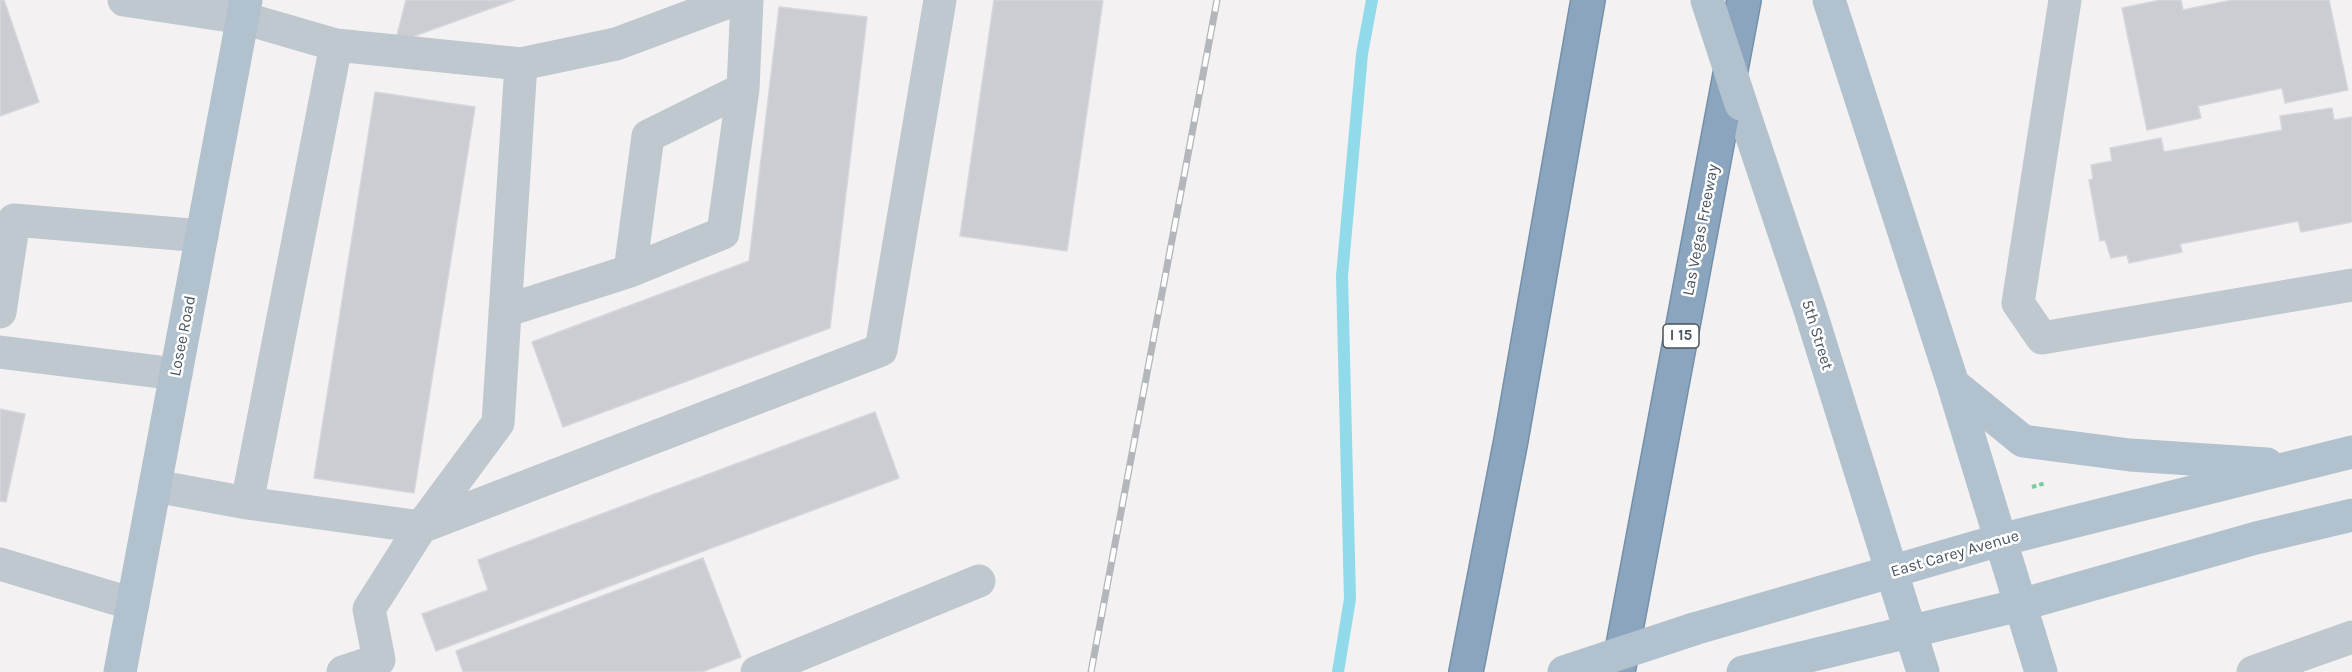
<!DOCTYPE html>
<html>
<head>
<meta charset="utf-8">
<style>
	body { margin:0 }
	canvas { display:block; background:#f3f1f1 }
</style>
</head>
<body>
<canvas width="2352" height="672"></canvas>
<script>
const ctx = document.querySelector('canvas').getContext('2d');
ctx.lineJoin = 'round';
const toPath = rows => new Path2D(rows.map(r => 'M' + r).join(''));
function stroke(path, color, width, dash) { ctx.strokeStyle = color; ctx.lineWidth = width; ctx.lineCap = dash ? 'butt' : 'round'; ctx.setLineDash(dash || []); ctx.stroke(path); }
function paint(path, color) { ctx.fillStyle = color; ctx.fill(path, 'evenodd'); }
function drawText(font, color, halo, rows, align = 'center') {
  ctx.font = font + ' Karla,sans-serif'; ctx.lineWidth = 5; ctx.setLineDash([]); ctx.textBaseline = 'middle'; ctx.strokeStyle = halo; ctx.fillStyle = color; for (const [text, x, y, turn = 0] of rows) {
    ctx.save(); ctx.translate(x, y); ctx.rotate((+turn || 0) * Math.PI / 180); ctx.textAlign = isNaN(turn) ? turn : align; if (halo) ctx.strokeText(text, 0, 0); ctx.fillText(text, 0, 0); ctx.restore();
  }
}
const stream = toPath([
	[1338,672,1350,599,1342,276,1362,54,1372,0]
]);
const building = toPath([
	[0,0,4,0,39,102,0,116,0,0],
	[406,0,514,0,395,43,406,0],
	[994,0,1103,0,1067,251,960,236,994,0],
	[2161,0,2181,0,2183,10,2232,0,2329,0,2348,90,2285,103,2282,88,2198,106,2201,118,2147,130,2122,8,2161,0],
	[779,7,867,17,830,328,563,427,532,342,749,261,779,7],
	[375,92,475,107,414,493,314,478,375,92],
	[2332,108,2334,120,2352,117,2352,222,2301,232,2298,221,2180,244,2182,252,2129,263,2127,255,2111,258,2105,240,2100,241,2089,180,2093,179,2091,165,2112,161,2110,148,2161,138,2164,152,2282,130,2280,116,2332,108],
	[0,409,25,414,6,502,0,501,0,409],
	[875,412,899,478,436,651,422,614,488,590,478,560,875,412],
	[703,558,741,657,702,672,463,672,456,651,703,558]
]);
const path = toPath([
	[2032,487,2046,483]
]);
const minor = toPath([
	[124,0,243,18,336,45,521,64,616,44,734,0],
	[2065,0,2018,303,2042,338,2352,285],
	[630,271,723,233,743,89],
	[505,311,630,271,648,136,743,89,747,0],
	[0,312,14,220,202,236],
	[0,352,176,374],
	[155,486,247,503,421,527,881,350,940,0],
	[247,503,336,45],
	[0,564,133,604],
	[343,672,379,660,369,609,421,527,498,423,521,64],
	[757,672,979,581],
	[2253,672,2352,637]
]);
const major = toPath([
	[1829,0,1953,384,2041,672],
	[1741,104,1810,310,1923,672],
	[1953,384,2023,441,2130,455,2267,464],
	[1694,629,2000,540,2352,452],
	[120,672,246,0],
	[1743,672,2020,605,2256,538,2352,515]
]);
const highway = toPath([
	[1466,672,1511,440,1588,0],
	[1618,672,1744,0]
]);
const rail = toPath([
	[1091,672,1217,0]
]);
const majorBridge = toPath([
	[1707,0,1741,104],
	[1564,672,1694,629]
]);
const shields = [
	[1681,336,36]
];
const shieldNames = [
	["I 15",1681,336]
];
const streetNames = [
	["Las Vegas Freeway",1701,230,-79],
	["5th Street",1817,335,73],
	["Losee Road",183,336,-79],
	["East Carey Avenue",1955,554,-16]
];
stroke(stream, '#90daea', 12);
paint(building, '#cbcdd3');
stroke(building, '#d5d7dc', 1.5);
stroke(highway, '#7590a9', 36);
stroke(path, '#7acca0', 4, [4.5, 3]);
stroke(minor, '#bfc8cf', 33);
stroke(major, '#b1c1ce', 33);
stroke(highway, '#8aa5bd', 33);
stroke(rail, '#b3b6bb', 7);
stroke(rail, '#fff', 4.5, [14]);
stroke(majorBridge, '#b1c1ce', 33);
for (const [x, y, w] of shields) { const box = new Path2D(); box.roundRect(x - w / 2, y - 12, w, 24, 4.5); ctx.fillStyle = '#fff'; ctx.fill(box); stroke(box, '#49545e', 1.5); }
drawText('bold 15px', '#49545e', null, shieldNames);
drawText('16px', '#49545e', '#fff', streetNames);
</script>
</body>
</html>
